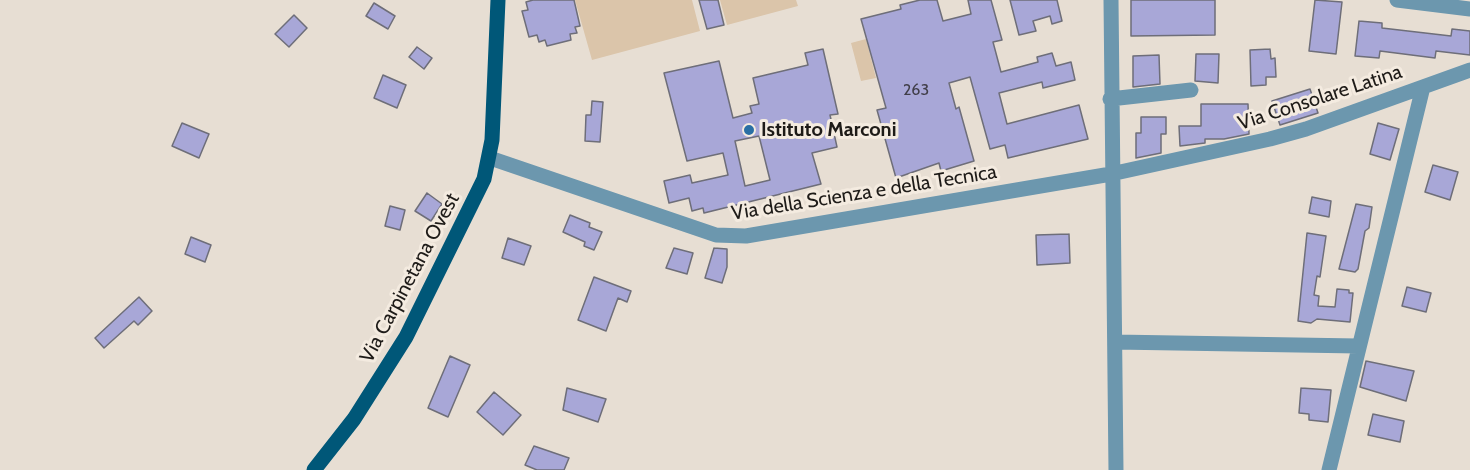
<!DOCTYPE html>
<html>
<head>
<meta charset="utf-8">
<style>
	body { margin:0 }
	canvas { display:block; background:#e7ded3 }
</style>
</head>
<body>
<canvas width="1470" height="470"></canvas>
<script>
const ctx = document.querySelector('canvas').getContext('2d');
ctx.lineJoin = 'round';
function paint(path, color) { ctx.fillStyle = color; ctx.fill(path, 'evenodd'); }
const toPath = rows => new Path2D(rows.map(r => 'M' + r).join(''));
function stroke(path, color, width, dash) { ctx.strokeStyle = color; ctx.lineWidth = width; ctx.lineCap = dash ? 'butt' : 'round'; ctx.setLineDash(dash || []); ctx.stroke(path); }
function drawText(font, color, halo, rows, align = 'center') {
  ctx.font = font + ' Cabin,sans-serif'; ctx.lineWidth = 6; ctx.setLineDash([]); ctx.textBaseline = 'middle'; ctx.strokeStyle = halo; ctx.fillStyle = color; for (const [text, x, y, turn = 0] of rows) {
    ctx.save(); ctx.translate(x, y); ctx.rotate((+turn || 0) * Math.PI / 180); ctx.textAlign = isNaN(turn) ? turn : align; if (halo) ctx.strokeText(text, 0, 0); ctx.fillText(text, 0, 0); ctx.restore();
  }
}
const green = toPath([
	[575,0,692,0,700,31,592,60],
	[720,0,796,0,798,6,727,25],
	[866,39,876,78,861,81,851,43]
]);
const building = toPath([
	[533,0,574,0,580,26,575,27,577,33,570,34,571,40,547,46,545,40,539,42,537,35,529,37,522,11,528,10,526,2,533,0],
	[699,0,718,0,724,25,707,29,699,0],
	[920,0,937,0,943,21,971,14,968,0,991,0,1002,40,993,42,1001,72,1038,62,1037,57,1052,53,1056,66,1071,62,1075,80,1043,88,1042,82,999,93,1007,124,1079,105,1088,139,1008,158,1005,145,990,149,970,77,949,83,956,109,959,107,974,161,941,171,939,163,896,178,877,110,886,108,861,19,901,9,900,5,920,0],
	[1010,0,1057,0,1062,21,1052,24,1050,16,1033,21,1036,31,1019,35,1010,0],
	[1131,0,1215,0,1215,35,1131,36,1131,0],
	[1315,0,1342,2,1336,54,1309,51,1315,0],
	[374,3,395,16,388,29,366,16,374,3],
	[294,15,307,28,289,47,275,34,294,15],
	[1359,21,1382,23,1382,28,1451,36,1452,29,1470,31,1470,55,1436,51,1435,58,1380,51,1379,58,1355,56,1359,21],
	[417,47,432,58,424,69,409,57,417,47],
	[823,49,838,114,830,115,837,147,812,153,821,184,704,213,703,208,692,211,689,198,669,203,664,181,690,175,692,183,728,175,723,153,687,161,664,73,719,61,733,118,752,113,750,106,759,104,753,78,808,65,805,53,823,49],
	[759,136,770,180,745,186,735,141,759,136],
	[1270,49,1271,59,1275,58,1276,77,1266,77,1266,85,1251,86,1250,50,1270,49],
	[1196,54,1219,54,1218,83,1195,81,1196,54],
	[1159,55,1160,84,1133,87,1133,56,1159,55],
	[383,75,406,85,397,108,374,98,383,75],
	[1310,89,1318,113,1280,125,1272,101,1310,89],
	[592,101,603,102,600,142,585,141,586,115,591,115,592,101],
	[1201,104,1248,104,1249,134,1224,139,1205,139,1205,143,1180,146,1179,126,1201,126,1201,104],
	[1141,117,1166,117,1166,134,1161,134,1161,153,1136,158,1136,133,1141,133,1141,117],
	[182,123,209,134,199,158,172,146,182,123],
	[1378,123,1399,129,1390,160,1370,154,1378,123],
	[1433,165,1458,172,1450,200,1425,192,1433,165],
	[427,193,442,204,431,221,415,211,427,193],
	[1312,197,1331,201,1329,217,1309,213,1312,197],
	[1356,204,1372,207,1369,228,1365,231,1358,269,1355,272,1339,269,1356,204],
	[390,206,405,210,400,230,385,226,390,206],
	[570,215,590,223,589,227,602,232,594,250,584,246,585,242,563,232,570,215],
	[1307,233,1326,236,1320,277,1317,276,1314,295,1319,296,1318,306,1335,307,1337,289,1349,290,1349,293,1353,293,1350,322,1317,319,1311,323,1298,321,1307,233],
	[1069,234,1070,263,1037,265,1036,235,1069,234],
	[191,237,211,245,205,262,185,254,191,237],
	[508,238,531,246,524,265,502,258,508,238],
	[674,248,693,253,687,274,666,268,674,248],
	[714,248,727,249,727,267,722,283,705,278,714,248],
	[594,277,631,291,627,302,618,298,606,331,578,320,594,277],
	[1407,287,1431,293,1426,312,1402,306,1407,287],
	[139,297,152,311,138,325,134,321,104,348,95,338,139,297],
	[450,356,470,365,448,417,428,408,450,356],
	[1366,361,1414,371,1406,401,1360,387,1366,361],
	[567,388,606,399,598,422,563,410,567,388],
	[1301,388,1331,390,1328,422,1309,420,1309,414,1299,413,1301,388],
	[494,392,521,415,503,435,477,412,494,392],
	[1373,414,1404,421,1400,442,1368,435,1373,414],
	[534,446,569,458,564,470,537,470,525,465,534,446]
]);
const minor = toPath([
	[1111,0,1116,470],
	[1397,0,1470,9],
	[1110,99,1191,90],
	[490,158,716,235,746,236,1111,174,1270,139,1306,129,1470,70],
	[1115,342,1358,346],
	[1329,470,1423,87]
]);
const major = toPath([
	[314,470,354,419,406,337,484,179,492,140,498,0]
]);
const markers = [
	[749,130,6,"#2a6fa4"]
];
const numberNames = [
	["263",916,90]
];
const streetNames = [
	["Via Consolare Latina",1320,98,-18],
	["Via della Scienza e della Tecnica",864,193,-9],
	["Via Carpinetana Ovest",410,278,-62]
];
const poiNames = [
	["Istituto Marconi",761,130]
];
paint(green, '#dbc5aa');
paint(building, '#a8a7d7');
stroke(building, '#6e6e79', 1.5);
stroke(minor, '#6c97ae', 15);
stroke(major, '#005778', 15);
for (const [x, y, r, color] of markers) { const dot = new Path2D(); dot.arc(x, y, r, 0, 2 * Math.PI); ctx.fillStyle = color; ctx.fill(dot); stroke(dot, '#f4ebe0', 2); }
drawText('16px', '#403e48', null, numberNames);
drawText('20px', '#1e1b18', '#f4ebe0', streetNames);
drawText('bold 20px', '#1e1b18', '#f4ebe0', poiNames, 'left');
</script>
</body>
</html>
